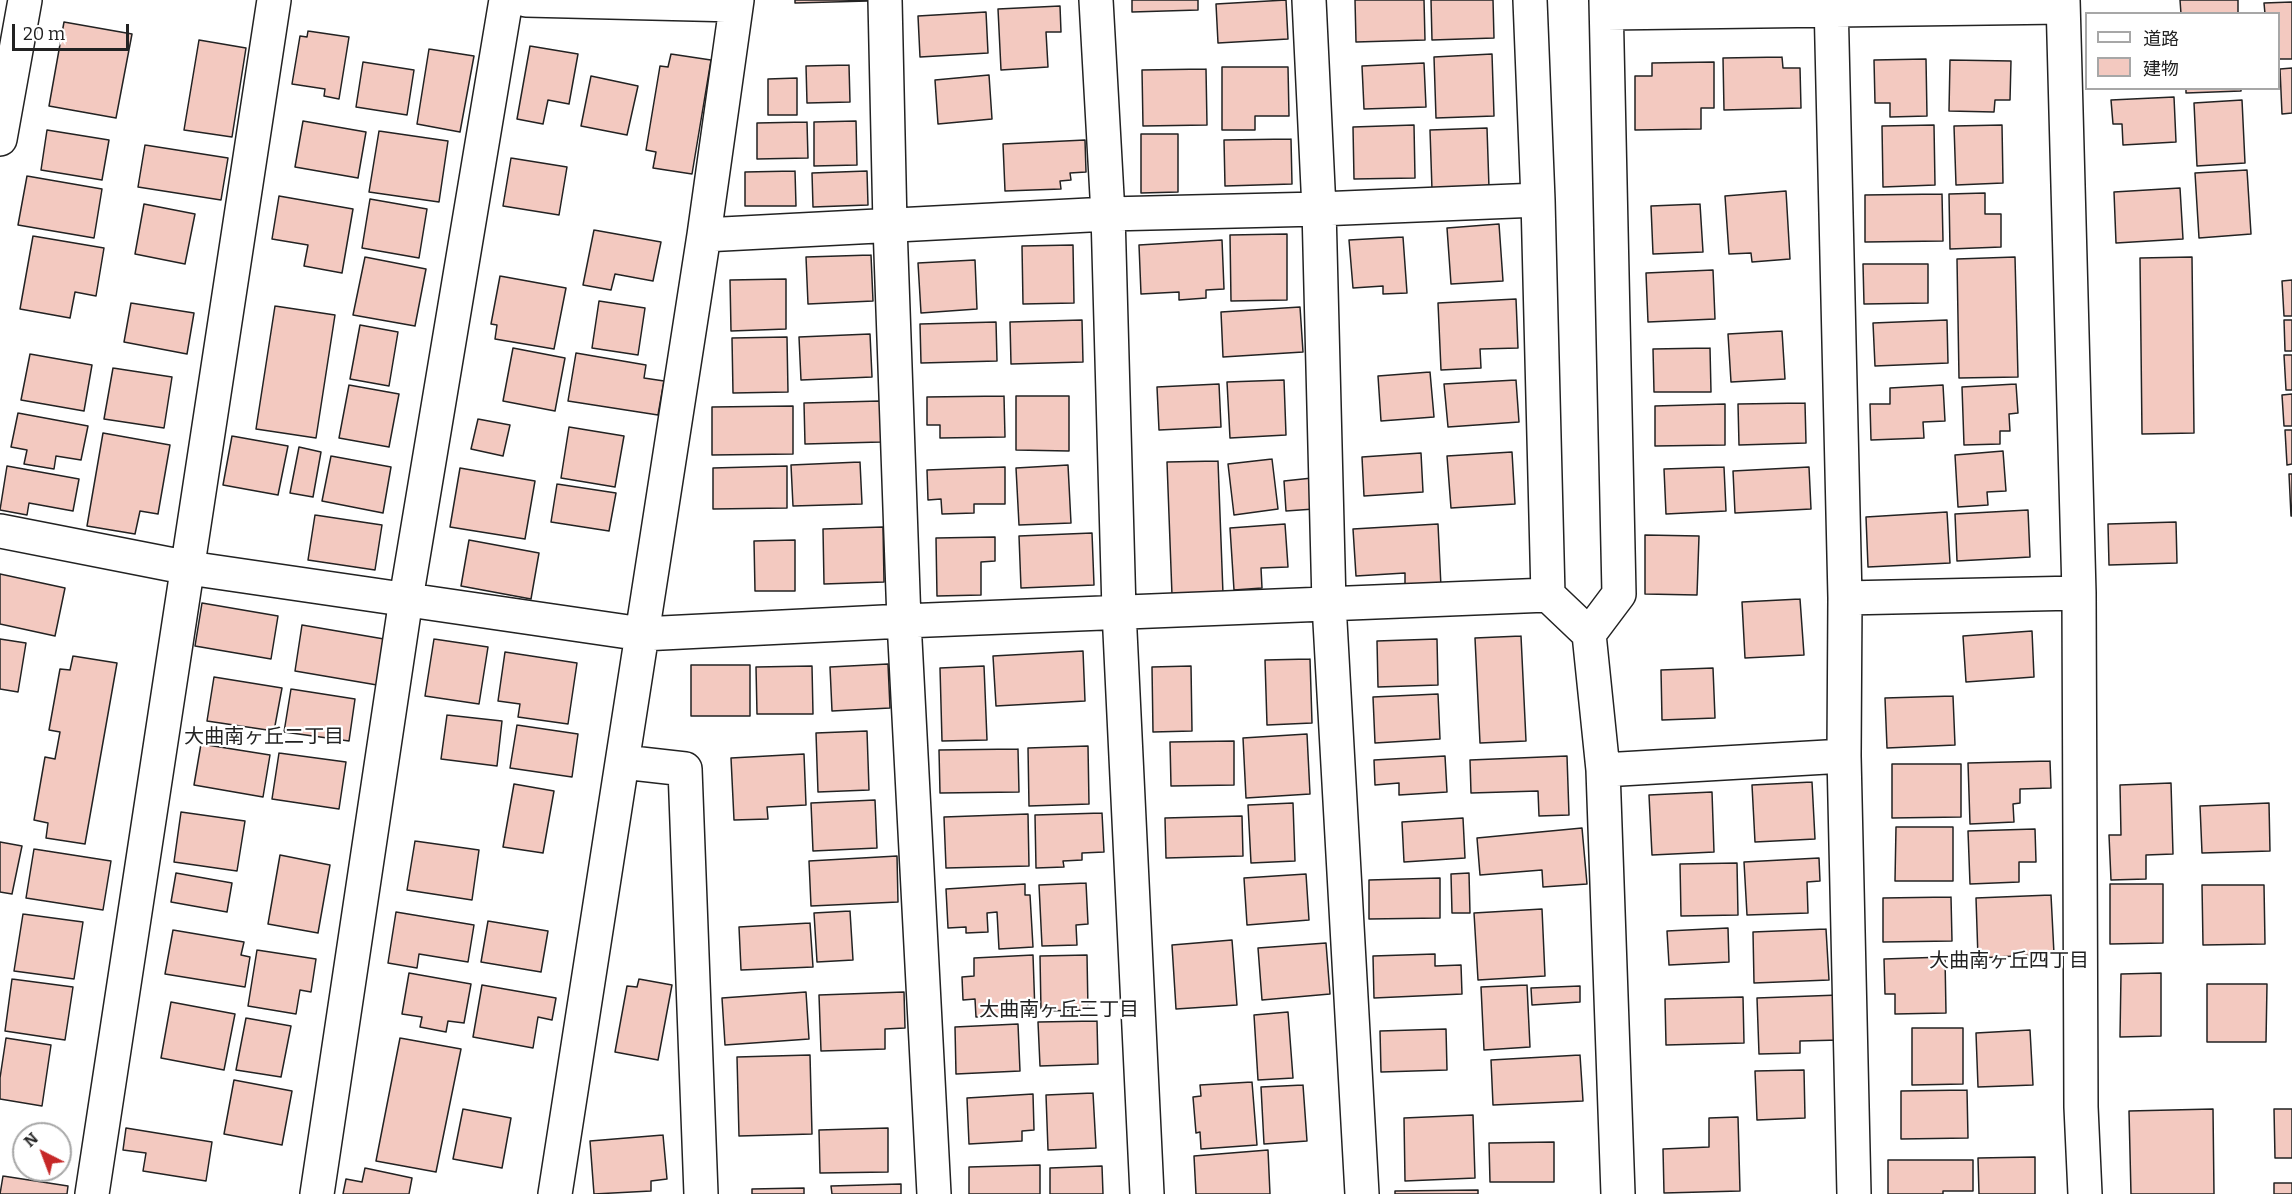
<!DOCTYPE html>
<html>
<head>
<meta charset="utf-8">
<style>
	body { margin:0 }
	#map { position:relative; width:2292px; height:1194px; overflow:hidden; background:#fff; font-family:Bitter,"Noto Sans JP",serif }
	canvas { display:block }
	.legend { position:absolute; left:2085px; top:12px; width:195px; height:78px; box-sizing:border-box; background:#fff; border:2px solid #a7a7a7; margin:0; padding:8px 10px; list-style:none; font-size:18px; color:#222 }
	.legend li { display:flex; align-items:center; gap:12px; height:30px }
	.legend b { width:30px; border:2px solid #a7a7a7 }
	.north { position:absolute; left:12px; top:1122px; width:60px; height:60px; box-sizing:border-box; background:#fff; border:2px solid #a7a7a7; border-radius:50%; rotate:318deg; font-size:16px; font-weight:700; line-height:24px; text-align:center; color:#222 }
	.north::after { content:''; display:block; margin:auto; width:21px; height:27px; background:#c62828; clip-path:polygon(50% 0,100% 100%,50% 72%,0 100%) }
	.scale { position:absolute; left:12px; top:24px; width:117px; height:27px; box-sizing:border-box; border:3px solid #222; border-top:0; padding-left:8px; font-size:18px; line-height:21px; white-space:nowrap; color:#222; -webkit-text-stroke:4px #fff; paint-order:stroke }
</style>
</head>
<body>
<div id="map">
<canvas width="2292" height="1194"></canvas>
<ul class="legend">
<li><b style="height:8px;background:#fff"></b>道路</li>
<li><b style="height:16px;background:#f3c9c0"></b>建物</li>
</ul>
<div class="north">N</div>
<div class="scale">20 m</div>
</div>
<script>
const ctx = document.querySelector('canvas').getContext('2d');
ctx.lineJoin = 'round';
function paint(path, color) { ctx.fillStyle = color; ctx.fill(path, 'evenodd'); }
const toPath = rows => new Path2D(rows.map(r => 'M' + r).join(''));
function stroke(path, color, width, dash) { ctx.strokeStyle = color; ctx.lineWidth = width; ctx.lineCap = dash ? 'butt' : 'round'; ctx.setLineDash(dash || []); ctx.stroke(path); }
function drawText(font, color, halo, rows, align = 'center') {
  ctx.font = font + ' Bitter,"Noto Sans JP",serif'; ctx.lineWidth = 4.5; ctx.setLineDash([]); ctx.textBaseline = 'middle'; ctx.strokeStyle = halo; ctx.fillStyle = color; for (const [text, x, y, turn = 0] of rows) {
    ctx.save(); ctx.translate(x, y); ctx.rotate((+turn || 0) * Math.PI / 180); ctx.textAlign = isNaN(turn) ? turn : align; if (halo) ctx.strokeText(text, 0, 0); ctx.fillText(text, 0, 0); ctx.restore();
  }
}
const building = toPath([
	[795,0,868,0,868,1,795,3,795,0],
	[1132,0,1198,0,1198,10,1132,12,1132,0],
	[1286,0,1288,39,1218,43,1216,4,1286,0],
	[1355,0,1424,0,1425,40,1356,42,1355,0],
	[1431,0,1493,0,1494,38,1432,40,1431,0],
	[2180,0,2238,0,2238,14,2181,14,2180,0],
	[2292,2,2292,59,2278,59,2278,14,2265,14,2264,3,2292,2],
	[1060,6,1061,32,1046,32,1048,67,1001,70,998,9,1060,6],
	[986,12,988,53,920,57,918,16,986,12],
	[64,22,132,34,116,118,49,106,64,22],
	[308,31,349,37,339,99,324,96,325,89,292,84,300,36,307,37,308,31],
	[199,40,246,48,232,137,184,130,199,40],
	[530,46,578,54,569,104,548,100,543,124,517,119,530,46],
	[429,49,474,56,460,132,417,124,429,49],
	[671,54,711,60,692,174,653,168,656,152,646,150,660,66,668,67,671,54],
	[1492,54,1494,116,1436,118,1434,57,1492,54],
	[1782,57,1783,68,1800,68,1801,108,1724,110,1723,58,1782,57],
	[1926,59,1927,116,1890,117,1890,103,1875,103,1874,60,1926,59],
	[1950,60,2011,61,2010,100,1995,100,1994,112,1949,111,1950,60],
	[363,62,414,70,407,115,356,107,363,62],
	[1714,62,1714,108,1701,108,1701,129,1635,130,1635,76,1652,76,1652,63,1714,62],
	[1424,63,1426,107,1364,109,1362,66,1424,63],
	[849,65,850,102,807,103,806,66,849,65],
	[1222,67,1288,67,1289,116,1255,116,1255,130,1222,130,1222,67],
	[2292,68,2292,113,2282,114,2280,69,2292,68],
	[1206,69,1207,125,1143,126,1142,70,1206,69],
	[989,75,992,119,938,124,935,80,989,75],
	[591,76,638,86,627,135,581,126,591,76],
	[797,78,797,115,768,115,768,79,797,78],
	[2186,88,2241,88,2241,91,2186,93,2186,88],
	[2174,97,2176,142,2123,145,2122,124,2113,124,2111,100,2174,97],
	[2242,100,2245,163,2197,166,2194,103,2242,100],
	[303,121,366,132,358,178,295,167,303,121],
	[856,121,857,165,814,166,814,122,856,121],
	[807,122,808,158,757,159,757,123,807,122],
	[1414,125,1415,178,1354,179,1353,127,1414,125],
	[1934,125,1935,185,1883,187,1882,126,1934,125],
	[2002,125,2003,183,1956,185,1954,126,2002,125],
	[1487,128,1489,188,1432,190,1430,130,1487,128],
	[47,130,109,140,102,180,41,170,47,130],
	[379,131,448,141,439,202,369,192,379,131],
	[1141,134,1178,134,1178,192,1141,193,1141,134],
	[1291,139,1292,184,1225,186,1224,140,1291,139],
	[1085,140,1086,172,1070,173,1071,180,1060,181,1061,189,1005,191,1003,144,1085,140],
	[145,145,228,158,221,200,138,187,145,145],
	[511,158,567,167,559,215,503,206,511,158],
	[2247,170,2251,234,2199,238,2195,173,2247,170],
	[795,171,796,206,745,206,745,172,795,171],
	[867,171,868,205,813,207,812,173,867,171],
	[27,176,102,189,94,238,18,225,27,176],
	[2180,188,2183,239,2116,243,2114,192,2180,188],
	[1786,191,1790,259,1752,262,1751,253,1729,254,1725,196,1786,191],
	[1985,193,1985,214,2001,214,2001,247,1950,249,1949,194,1985,193],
	[1942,194,1943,241,1865,242,1865,195,1942,194],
	[279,196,353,209,342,273,304,266,308,245,272,239,279,196],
	[370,199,427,209,419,258,362,248,370,199],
	[144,204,195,214,185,264,135,254,144,204],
	[1700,204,1703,252,1653,254,1651,206,1700,204],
	[1499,224,1503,281,1451,284,1447,228,1499,224],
	[594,230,661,242,653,281,615,274,611,290,583,285,594,230],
	[1287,234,1287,300,1231,301,1230,235,1287,234],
	[33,236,104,248,96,296,75,292,70,318,20,309,33,236],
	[1403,237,1407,293,1383,294,1383,286,1353,288,1349,240,1403,237],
	[1222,240,1224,289,1206,290,1206,298,1179,300,1179,292,1141,294,1139,245,1222,240],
	[1073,245,1074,303,1023,304,1022,246,1073,245],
	[871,255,873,301,808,304,806,257,871,255],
	[365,257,426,269,415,326,353,315,365,257],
	[2015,257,2018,377,1959,378,1957,259,2015,257],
	[2192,257,2194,433,2142,434,2140,258,2192,257],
	[975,260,977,309,921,313,918,263,975,260],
	[1863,264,1928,264,1928,303,1864,304,1863,264],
	[1713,270,1715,319,1648,322,1646,273,1713,270],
	[500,276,566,288,554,349,495,339,497,325,491,324,500,276],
	[786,279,786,329,731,331,730,280,786,279],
	[2292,280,2292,316,2284,316,2282,281,2292,280],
	[1516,299,1518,348,1480,349,1481,368,1441,370,1438,303,1516,299],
	[599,301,645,308,638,355,592,348,599,301],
	[131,303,194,313,187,354,124,342,131,303],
	[275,306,335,315,316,438,256,429,275,306],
	[1300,307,1303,352,1223,357,1221,312,1300,307],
	[1082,320,1083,362,1011,364,1010,322,1082,320],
	[1947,320,1948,363,1875,366,1873,323,1947,320],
	[2284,320,2292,320,2292,351,2285,351,2284,320],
	[996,322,997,361,921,363,920,324,996,322],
	[360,325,398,332,389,386,350,379,360,325],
	[1782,331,1785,379,1731,382,1728,334,1782,331],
	[870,334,872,377,801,380,799,337,870,334],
	[787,337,788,392,733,393,732,338,787,337],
	[513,348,565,358,555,411,503,401,513,348],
	[1710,348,1711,392,1654,392,1653,349,1710,348],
	[576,353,646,365,644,378,664,381,658,415,568,401,576,353],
	[30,354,92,365,84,411,21,400,30,354],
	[2284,355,2292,355,2292,390,2286,390,2284,355],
	[113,368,172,377,164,428,104,419,113,368],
	[1430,372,1434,417,1381,421,1378,376,1430,372],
	[1284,380,1286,435,1230,438,1227,382,1284,380],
	[1516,380,1519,422,1448,427,1444,384,1516,380],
	[1219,384,1221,427,1159,430,1157,387,1219,384],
	[2016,384,2018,413,2009,414,2010,431,2000,431,2000,444,1964,445,1962,387,2016,384],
	[349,385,399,394,389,447,339,438,349,385],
	[1943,385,1945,421,1923,422,1924,438,1871,440,1870,404,1890,404,1890,388,1943,385],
	[2292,394,2292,426,2284,426,2282,395,2292,394],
	[1004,396,1005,437,940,438,940,425,927,425,927,397,1004,396],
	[1016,396,1069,396,1069,451,1016,450,1016,396],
	[880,401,881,442,805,444,804,403,880,401],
	[1805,403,1806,443,1739,445,1738,404,1805,403],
	[1725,404,1725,445,1655,446,1655,406,1725,404],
	[793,406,793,454,712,455,712,407,793,406],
	[18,413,88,426,81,460,56,456,54,469,24,464,27,450,11,447,18,413],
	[478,419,510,425,503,456,471,449,478,419],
	[569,427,624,436,615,487,561,478,569,427],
	[2285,430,2292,430,2292,464,2287,465,2285,430],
	[103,433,170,445,158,514,140,511,135,534,87,526,103,433],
	[232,436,288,446,278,495,223,485,232,436],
	[299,447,321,452,313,497,290,493,299,447],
	[2003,451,2006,491,1987,492,1988,505,1958,507,1955,455,2003,451],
	[1512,452,1515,504,1451,508,1447,456,1512,452],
	[1421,453,1423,492,1364,496,1362,457,1421,453],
	[331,456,391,467,383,513,322,501,331,456],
	[1272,459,1278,509,1234,515,1228,464,1272,459],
	[1218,461,1223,594,1172,595,1167,462,1218,461],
	[860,462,862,504,793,506,791,465,860,462],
	[1068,465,1071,523,1019,525,1016,468,1068,465],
	[7,466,79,479,73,511,29,503,27,515,0,510,7,466],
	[787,466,787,508,713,509,713,468,787,466],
	[1005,467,1005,504,974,504,974,513,942,514,941,499,928,500,927,470,1005,467],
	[1724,467,1726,511,1666,514,1664,469,1724,467],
	[1809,467,1811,509,1735,513,1733,471,1809,467],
	[460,468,535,481,525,539,450,527,460,468],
	[2289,474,2292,474,2292,516,2291,516,2289,474],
	[1312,478,1314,509,1286,511,1284,481,1312,478],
	[557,484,616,493,609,531,551,522,557,484],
	[2028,510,2030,557,1957,561,1955,514,2028,510],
	[1947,512,1950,563,1868,567,1866,517,1947,512],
	[315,515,382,525,375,570,308,560,315,515],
	[2176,522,2177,563,2109,565,2108,524,2176,522],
	[1285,524,1288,567,1261,568,1262,588,1234,590,1230,528,1285,524],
	[1438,524,1441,587,1405,589,1405,573,1356,576,1353,529,1438,524],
	[883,527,884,582,824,584,823,529,883,527],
	[1092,533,1094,585,1021,588,1019,536,1092,533],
	[1645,535,1699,536,1697,595,1645,594,1645,535],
	[995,537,995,561,981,562,981,595,937,596,936,538,995,537],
	[469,540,539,553,531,599,461,586,469,540],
	[795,540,795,591,755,591,754,541,795,540],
	[0,574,65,588,55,636,0,624,0,574],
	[1800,599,1804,655,1745,658,1742,602,1800,599],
	[202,603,278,616,271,659,195,646,202,603],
	[302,625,384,639,377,685,295,671,302,625],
	[2032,631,2034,677,1966,682,1963,636,2032,631],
	[1521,636,1526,741,1480,743,1475,638,1521,636],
	[0,639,26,643,18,692,0,689,0,639],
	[434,639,488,647,479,704,425,696,434,639],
	[1437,639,1438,685,1378,687,1377,641,1437,639],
	[1083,651,1085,701,996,706,993,656,1083,651],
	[505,652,577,663,568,724,518,717,520,704,498,701,505,652],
	[73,656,117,663,85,844,46,838,48,823,34,820,45,757,55,759,60,732,49,730,60,669,70,670,73,656],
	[1310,659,1312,723,1267,725,1265,660,1310,659],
	[888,664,890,708,832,711,830,667,888,664],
	[691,665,750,665,750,716,691,716,691,665],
	[812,666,813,714,757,714,756,667,812,666],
	[984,666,987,740,942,741,940,668,984,666],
	[1191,666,1192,731,1153,732,1152,667,1191,666],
	[1713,668,1715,718,1662,720,1661,670,1713,668],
	[214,677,282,688,274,731,207,721,214,677],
	[291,689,355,699,349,741,284,732,291,689],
	[1438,694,1440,739,1375,743,1373,697,1438,694],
	[1953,696,1955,745,1887,748,1885,698,1953,696],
	[447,715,502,721,497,766,441,759,447,715],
	[517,725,578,734,572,777,510,768,517,725],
	[867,731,869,790,818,792,816,733,867,731],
	[1307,734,1310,794,1246,798,1243,738,1307,734],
	[1234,741,1234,785,1171,786,1170,742,1234,741],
	[201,744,270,755,263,797,194,785,201,744],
	[1088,746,1089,804,1029,806,1028,748,1088,746],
	[1018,749,1019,792,940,793,939,750,1018,749],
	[279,753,346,762,339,809,272,799,279,753],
	[804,754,806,805,767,807,768,819,734,820,731,758,804,754],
	[1445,756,1447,792,1399,795,1399,783,1375,785,1374,760,1445,756],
	[1567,756,1569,815,1539,816,1538,791,1471,793,1470,760,1567,756],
	[2050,761,2051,788,2020,789,2020,803,2013,804,2014,822,1970,824,1968,763,2050,761],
	[1892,764,1961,764,1961,817,1892,818,1892,764],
	[1812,782,1815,839,1755,842,1752,785,1812,782],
	[2171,783,2173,854,2146,855,2146,879,2111,880,2109,835,2121,835,2120,785,2171,783],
	[514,784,554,791,543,853,503,847,514,784],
	[1712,792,1714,852,1652,855,1649,795,1712,792],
	[875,800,877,848,813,851,811,803,875,800],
	[1293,803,1295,861,1251,863,1248,805,1293,803],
	[2269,803,2270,851,2202,853,2200,806,2269,803],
	[181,812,245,821,237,871,174,862,181,812],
	[1102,813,1104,852,1082,853,1082,860,1063,861,1064,867,1036,868,1035,815,1102,813],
	[1028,814,1029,866,946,868,944,817,1028,814],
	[1242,816,1243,856,1166,858,1165,818,1242,816],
	[1463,818,1465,858,1404,862,1402,822,1463,818],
	[1896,827,1953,827,1953,881,1895,881,1896,827],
	[1582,828,1587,884,1543,887,1542,870,1480,875,1477,838,1582,828],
	[2035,829,2036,862,2019,862,2019,882,1970,884,1968,831,2035,829],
	[415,841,479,850,472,900,407,890,415,841],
	[0,842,22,846,12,894,0,892,0,842],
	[34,849,111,861,103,910,26,898,34,849],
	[280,855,330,865,318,933,268,924,280,855],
	[897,856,898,902,811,906,809,861,897,856],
	[1819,858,1820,881,1807,882,1808,913,1747,915,1744,862,1819,858],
	[1737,863,1738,915,1681,916,1680,864,1737,863],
	[176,873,232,883,227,912,171,902,176,873],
	[1469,873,1470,913,1452,913,1451,874,1469,873],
	[1306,874,1309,920,1247,925,1244,878,1306,874],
	[1440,878,1440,918,1369,919,1369,880,1440,878],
	[1086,883,1088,924,1076,925,1077,945,1042,946,1039,885,1086,883],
	[1025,884,1025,895,1030,895,1033,947,999,949,997,912,987,913,988,932,966,933,966,927,948,928,946,889,1025,884],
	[2110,884,2163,884,2163,943,2110,944,2110,884],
	[2202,885,2264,885,2265,944,2203,945,2202,885],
	[2051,895,2054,954,1978,958,1976,898,2051,895],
	[1951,897,1952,941,1883,942,1883,898,1951,897],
	[1542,909,1545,976,1478,980,1474,913,1542,909],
	[850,911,853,960,817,962,814,913,850,911],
	[396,912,474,925,468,962,419,954,417,968,388,963,396,912],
	[23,914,83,922,74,979,14,971,23,914],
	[488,921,548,931,541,972,481,962,488,921],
	[810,923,813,967,741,970,739,927,810,923],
	[1728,928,1729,962,1669,965,1667,931,1728,928],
	[1826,929,1829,980,1754,983,1753,932,1826,929],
	[173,930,244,942,241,955,250,957,245,987,165,974,173,930],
	[1232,940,1237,1005,1176,1009,1172,945,1232,940],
	[1326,943,1330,994,1262,1000,1258,948,1326,943],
	[257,950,316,959,311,992,300,990,296,1014,248,1006,257,950],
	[1435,954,1435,966,1461,965,1462,994,1374,998,1373,956,1435,954],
	[1033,955,1035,1013,976,1017,975,999,963,1000,962,977,974,976,974,958,1033,955],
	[1087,955,1088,1010,1041,1011,1040,956,1087,955],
	[1945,957,1946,1013,1895,1014,1895,994,1885,994,1884,959,1945,957],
	[409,973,471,984,464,1023,448,1021,446,1032,420,1027,422,1017,402,1014,409,973],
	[2161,973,2161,1036,2120,1037,2121,974,2161,973],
	[12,979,73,987,65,1040,5,1031,12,979],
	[639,979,672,985,658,1060,615,1052,627,986,637,987,639,979],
	[2207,984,2267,984,2266,1042,2207,1042,2207,984],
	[482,985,556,998,552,1020,538,1017,533,1048,473,1037,482,985],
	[1527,985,1530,1047,1484,1050,1481,987,1527,985],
	[1580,986,1580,1002,1532,1005,1531,988,1580,986],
	[806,992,809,1039,725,1045,722,998,806,992],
	[904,992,905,1028,885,1029,885,1049,821,1051,819,995,904,992],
	[1839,995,1840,1040,1800,1041,1800,1053,1759,1054,1757,998,1839,995],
	[1743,997,1744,1043,1666,1045,1665,999,1743,997],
	[171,1002,235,1014,224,1070,161,1058,171,1002],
	[1288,1012,1293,1078,1258,1080,1254,1015,1288,1012],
	[246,1018,291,1026,281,1077,236,1070,246,1018],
	[1097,1021,1098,1064,1040,1066,1038,1022,1097,1021],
	[1018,1024,1020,1071,956,1074,955,1027,1018,1024],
	[1912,1028,1963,1028,1963,1084,1912,1085,1912,1028],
	[1446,1029,1447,1070,1381,1072,1380,1031,1446,1029],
	[2030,1030,2033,1085,1978,1087,1976,1033,2030,1030],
	[6,1038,51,1045,42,1106,0,1099,0,1078,6,1038],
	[400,1038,461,1049,436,1172,376,1161,400,1038],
	[810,1055,812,1134,739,1136,737,1057,810,1055],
	[1580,1055,1583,1101,1493,1105,1491,1060,1580,1055],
	[1804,1070,1805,1118,1757,1120,1755,1071,1804,1070],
	[234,1080,292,1091,282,1145,224,1134,234,1080],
	[1252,1082,1257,1145,1201,1149,1200,1132,1196,1133,1193,1097,1201,1096,1200,1085,1252,1082],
	[1303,1085,1307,1141,1264,1144,1261,1087,1303,1085],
	[1967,1090,1968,1138,1901,1139,1901,1091,1967,1090],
	[1093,1093,1096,1148,1048,1150,1046,1095,1093,1093],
	[1033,1094,1034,1130,1022,1131,1022,1141,969,1144,967,1098,1033,1094],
	[463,1109,511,1118,502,1168,453,1159,463,1109],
	[2213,1109,2214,1194,2131,1194,2129,1111,2213,1109],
	[2274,1109,2292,1109,2292,1158,2275,1158,2274,1109],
	[1473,1115,1475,1178,1405,1181,1404,1118,1473,1115],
	[1738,1117,1740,1191,1664,1193,1663,1149,1709,1147,1709,1118,1738,1117],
	[126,1128,212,1142,206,1181,143,1171,146,1153,123,1150,126,1128],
	[888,1128,888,1172,820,1173,819,1130,888,1128],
	[663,1135,667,1179,651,1181,651,1191,594,1194,590,1141,663,1135],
	[1554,1142,1554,1182,1490,1182,1489,1143,1554,1142],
	[1268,1150,1270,1194,1196,1194,1194,1156,1268,1150],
	[2035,1157,2035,1194,1979,1194,1978,1158,2035,1157],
	[1888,1160,1973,1160,1973,1191,1943,1191,1943,1194,1888,1194,1888,1160],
	[1040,1165,1040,1194,969,1194,969,1167,1040,1165],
	[1102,1166,1103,1194,1050,1194,1050,1168,1102,1166],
	[365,1168,412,1178,409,1194,343,1194,346,1179,362,1182,365,1168],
	[3,1176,68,1186,67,1194,0,1194,3,1176],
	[2274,1183,2292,1183,2292,1194,2274,1194,2274,1183],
	[901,1184,901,1194,832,1194,831,1186,901,1184],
	[804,1188,804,1194,752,1194,752,1189,804,1188],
	[1478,1190,1478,1194,1395,1194,1395,1191,1478,1190]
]);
const minor = toPath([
	[526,0,736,5],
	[885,0,890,225,904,621,934,1194],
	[1096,0,1108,214,1119,611,1147,1194],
	[1309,0,1319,209,1329,604,1362,1194],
	[1530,0,1538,200,1548,595,1589,634,1603,770,1618,1194],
	[1831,0,1845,598,1844,756,1854,1194],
	[2063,0,2079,593,2081,1107,2085,1194],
	[1607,13,2063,7],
	[0,139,25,0],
	[704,235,1108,214,1319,209,1538,200],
	[0,531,189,568,642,634,904,621,1548,595],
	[1845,598,2079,593],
	[1589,634,1619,594,1606,0],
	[623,762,685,769,701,1194],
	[1603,770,1844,756],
	[92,1194,274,0],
	[317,1194,406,599,506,0],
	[555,1194,704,235,737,0]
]);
const neighbourhoodNames = [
	["大曲南ヶ丘二丁目",264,737],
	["大曲南ヶ丘四丁目",2009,961],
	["大曲南ヶ丘三丁目",1059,1010]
];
paint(building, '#f3c9c0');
stroke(building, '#222', 1.5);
stroke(minor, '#222', 36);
stroke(minor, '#fff', 33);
drawText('20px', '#222', '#fff', neighbourhoodNames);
</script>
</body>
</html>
